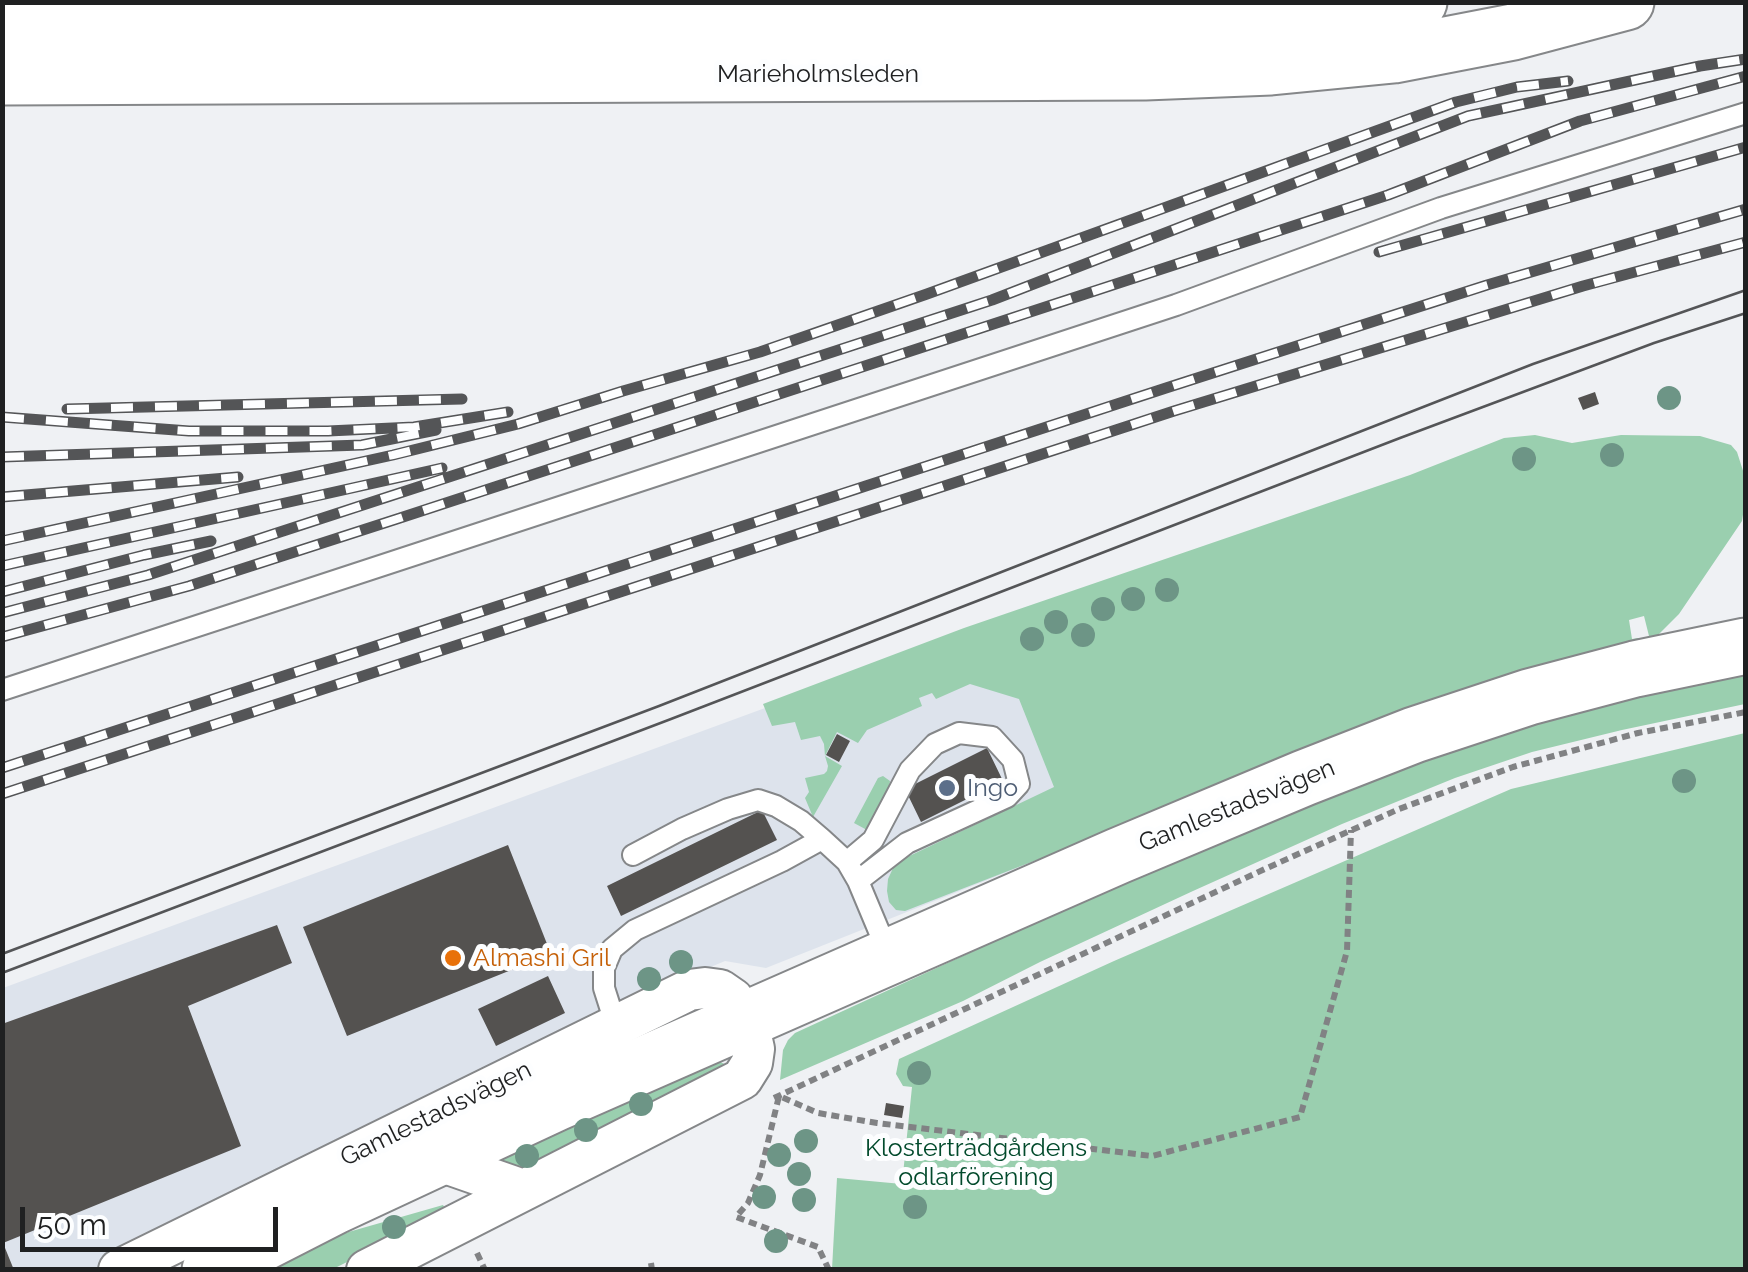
<!DOCTYPE html>
<html>
<head>
<meta charset="utf-8">
<style>
	body { margin:0 }
	#map { position:relative; width:1748px; height:1272px; overflow:hidden; background:#eff1f4; font-family:Raleway,sans-serif }
	canvas { display:block }
	.frame { position:absolute; inset:0; border:5px solid #1f2021; pointer-events:none }
	.scale { position:absolute; left:20px; top:1207px; width:258px; height:45px; box-sizing:border-box; border:5px solid #1f2021; border-top:0; padding-left:12px; font-size:30px; line-height:35px; white-space:nowrap; color:#1f2021; -webkit-text-stroke:8px #fdfeff; paint-order:stroke }
</style>
</head>
<body>
<div id="map">
<canvas width="1748" height="1272"></canvas>
<div class="frame"></div>
<div class="scale">50 m</div>
</div>
<script>
const ctx = document.querySelector('canvas').getContext('2d');
ctx.lineJoin = 'round';
function paint(path, color) { ctx.fillStyle = color; ctx.fill(path, 'evenodd'); }
const toPath = rows => new Path2D(rows.map(r => 'M' + r).join(''));
function stroke(path, color, width, dash) { ctx.strokeStyle = color; ctx.lineWidth = width; ctx.lineCap = dash ? 'butt' : 'round'; ctx.setLineDash(dash || []); ctx.stroke(path); }
function drawText(font, color, halo, rows, align = 'center') {
  ctx.font = font + ' Raleway,sans-serif'; ctx.lineWidth = 10; ctx.setLineDash([]); ctx.textBaseline = 'middle'; ctx.strokeStyle = halo; ctx.fillStyle = color; for (const [text, x, y, turn = 0] of rows) {
    ctx.save(); ctx.translate(x, y); ctx.rotate((+turn || 0) * Math.PI / 180); ctx.textAlign = isNaN(turn) ? turn : align; if (halo) ctx.strokeText(text, 0, 0); ctx.fillText(text, 0, 0); ctx.restore();
  }
}
const built = toPath([
	[1010,618,1093,838,766,968,725,961,658,989,367,1138,97,1269,3,1270,3,988]
]);
const green = toPath([
	[1535,435,1572,443,1621,435,1700,436,1731,445,1737,452,1745,477,1745,502,1742,521,1679,614,1658,635,1652,638,1649,636,1644,616,1629,620,1632,639,1638,638,1640,640,1248,778,905,911,896,910,889,902,887,891,888,879,894,866,901,860,1054,787,1019,699,970,684,936,699,932,693,919,698,922,706,867,730,858,743,837,732,825,756,842,766,813,817,805,798,809,792,805,778,824,774,827,771,828,766,825,756,824,744,820,736,801,740,795,722,772,726,763,704,964,628,1410,475,1504,438],
	[1745,668,1745,704,1622,730,1532,752,1455,778,1342,824,1193,891,1040,962,963,1001,780,1080,783,1050,788,1040,795,1033,1163,864,1405,762,1512,727],
	[1745,733,1745,1269,832,1269,837,1178,902,1184,912,1087,903,1086,896,1074,899,1059,1114,961,1511,789],
	[883,776,890,781,889,789,867,830,854,823,878,778],
	[720,1062,727,1065,533,1165,512,1169,494,1160],
	[443,1205,447,1212,333,1269,265,1270,324,1239]
]);
const building = toPath([
	[1595,392,1599,404,1583,410,1578,398],
	[837,734,850,741,839,762,826,755],
	[987,748,1003,781,921,822,905,789],
	[762,810,777,840,621,916,607,886],
	[508,845,551,954,347,1036,303,927],
	[277,925,292,963,188,1006,241,1146,3,1243,14,1270,2,1270,2,1024],
	[548,976,565,1013,496,1046,478,1009],
	[886,1103,904,1106,902,1118,884,1115]
]);
const path = toPath([
	[774,1098,1267,868,1399,809,1513,767,1638,733,1746,712],
	[477,1253,485,1270],
	[651,1263,652,1270],
	[829,1270,818,1247,736,1217,748,1203,760,1175,779,1096,818,1113,877,1123,1152,1156,1300,1117,1347,951,1351,830]
]);
const lane = toPath([
	[2,690,1176,305,1441,208,1746,113],
	[633,855,682,829,728,809,758,800,776,806,801,821,822,839],
	[847,862,873,840,910,770,935,744,959,733,992,737,1013,760,1019,784,1007,797,907,843,858,881],
	[622,1030,611,1010,604,988,604,968,612,949,635,930,782,861,822,839,847,862,858,881,889,955]
]);
const street = toPath([
	[434,1159,523,1190],
	[119,1270,689,990,705,988,720,990,733,999,747,1018,754,1049,752,1063,742,1079,367,1270]
]);
const secondary = toPath([
	[210,1270,335,1206,556,1103,1118,856,1304,778,1414,735,1529,697,1635,669,1746,646]
]);
const highway = toPath([
	[2,31,1234,23,1336,14,1419,2],
	[2,77,1145,72,1271,67,1394,55,1513,32,1626,2]
]);
const tram = toPath([
	[2,954,659,706,1533,364,1746,290],
	[2,973,671,719,1400,438,1654,343,1746,313]
]);
const rail = toPath([
	[1379,252,1746,147],
	[67,409,462,399],
	[2,417,189,431,328,431,414,427,508,412],
	[2,457,362,445,436,430],
	[2,497,238,477],
	[2,541,393,455,518,424,623,391,760,352,927,294,1456,102,1517,87,1568,81],
	[2,566,442,468],
	[2,592,144,555,211,541],
	[2,613,148,575,992,300,1468,116,1700,66,1746,59],
	[2,637,189,586,400,518,1388,195,1580,121,1746,76],
	[2,768,1166,388,1487,285,1746,209],
	[2,794,1174,411,1583,286,1746,242]
]);
const trees = [
	[1669,398],
	[1612,455],
	[1524,459],
	[1167,590],
	[1133,599],
	[1103,609],
	[1056,622],
	[1083,635],
	[1032,639],
	[1684,781],
	[681,962],
	[649,979],
	[919,1073],
	[641,1104],
	[586,1130],
	[806,1141],
	[779,1155],
	[527,1156],
	[799,1174],
	[764,1197],
	[804,1200],
	[915,1207],
	[394,1227],
	[776,1241]
];
const markers = [
	[947,788,10,"#5c6f8a"],
	[453,958,10,"#e8710a"]
];
const streetNames = [
	["Marieholmsleden",818,74],
	["Gamlestadsvägen",1237,806,-22],
	["Gamlestadsvägen",436,1114,-26]
];
const serviceNames = [
	["Ingo",967,788]
];
const foodNames = [
	["Almashi Gril",473,958]
];
const parkNames = [
	["Klosterträdgårdens",976,1148],
	["odlarförening",976,1177]
];
paint(built, '#dde3ec');
paint(green, '#9acfaf');
paint(building, '#545250');
stroke(lane, '#858789', 24);
stroke(street, '#858789', 44);
stroke(secondary, '#858789', 59);
stroke(highway, '#858789', 59);
stroke(path, '#818284', 6, [8, 5]);
stroke(lane, '#fff', 20);
stroke(street, '#fff', 40);
stroke(secondary, '#fff', 55);
stroke(highway, '#fff', 55);
stroke(tram, '#545557', 2.5);
stroke(rail, '#545557', 11);
stroke(rail, '#fdfeff', 8, [22]);
ctx.fillStyle = '#6d9586';
for (const [x, y] of trees) { ctx.beginPath(); ctx.arc(x, y, 12, 0, 2 * Math.PI); ctx.fill(); }
for (const [x, y, r, color] of markers) { const dot = new Path2D(); dot.arc(x, y, r, 0, 2 * Math.PI); ctx.fillStyle = color; ctx.fill(dot); stroke(dot, '#fdfeff', 4); }
drawText('25px', '#1f2021', '#fdfeff', streetNames);
drawText('25px', '#4e5e75', '#fdfeff', serviceNames, 'left');
drawText('25px', '#c56008', '#fdfeff', foodNames, 'left');
drawText('25px', '#024a2c', '#fdfeff', parkNames);
</script>
</body>
</html>
